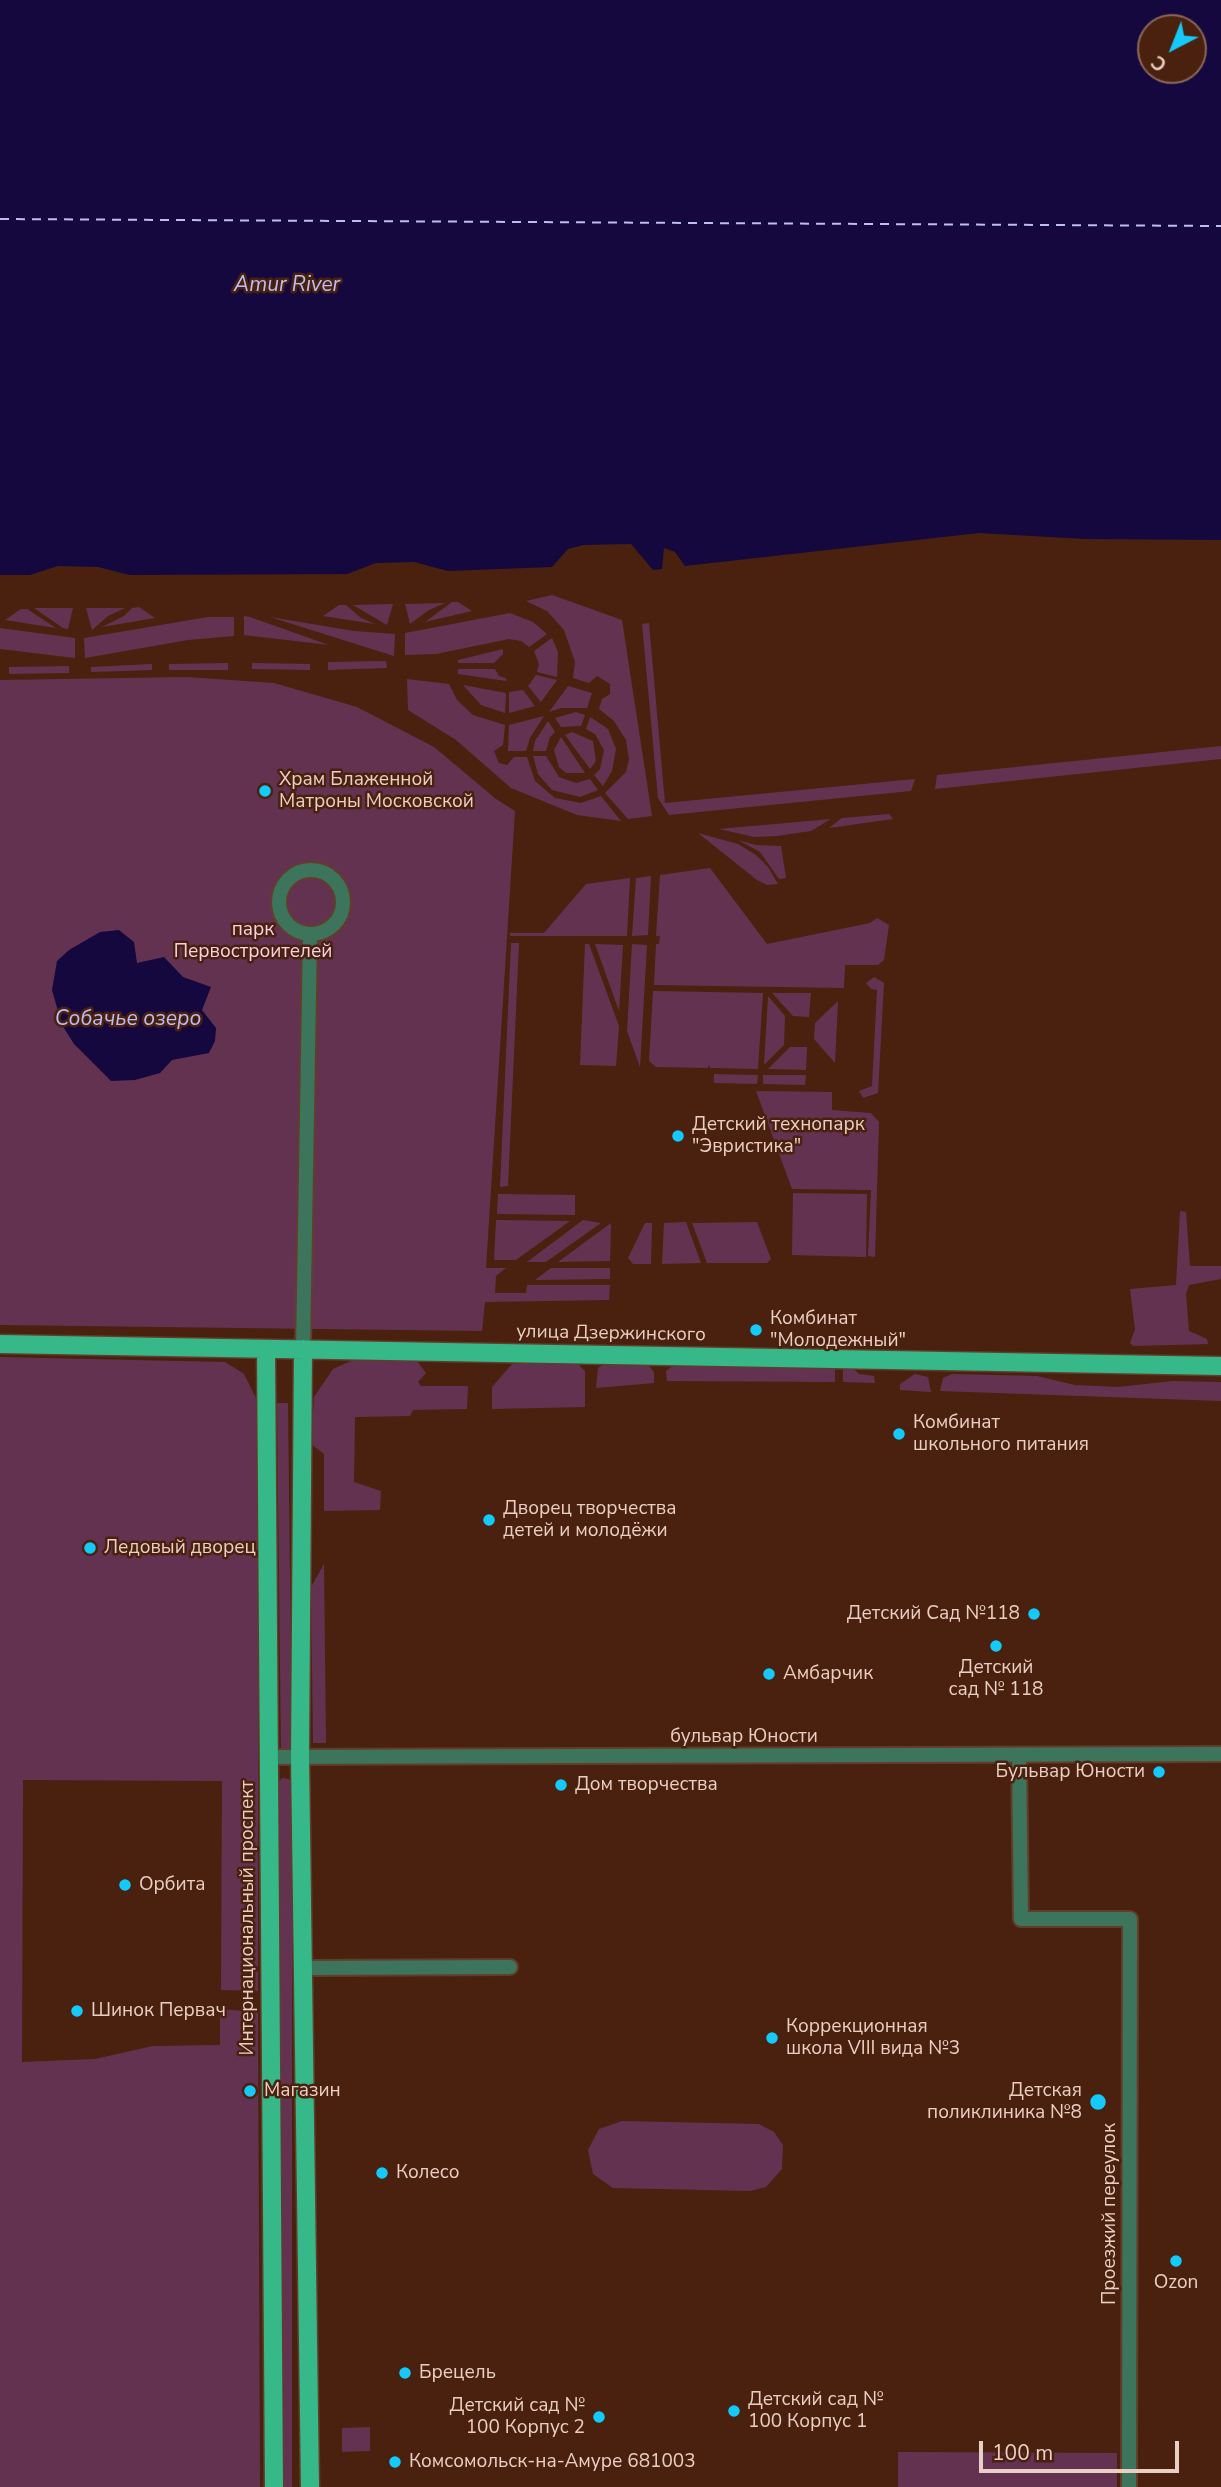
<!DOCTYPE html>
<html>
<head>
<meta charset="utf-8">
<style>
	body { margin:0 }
	#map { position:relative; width:1221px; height:2487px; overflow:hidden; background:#4a210e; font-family:"Nunito Sans",sans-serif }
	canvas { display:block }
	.north { position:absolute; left:1137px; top:14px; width:70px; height:70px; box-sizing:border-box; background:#4a210e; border:2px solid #8a6656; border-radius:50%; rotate:222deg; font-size:19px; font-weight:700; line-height:28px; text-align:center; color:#e9cec3 }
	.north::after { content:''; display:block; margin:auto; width:24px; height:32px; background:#13cafb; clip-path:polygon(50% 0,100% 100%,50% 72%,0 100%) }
	.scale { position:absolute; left:979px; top:2441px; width:200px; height:32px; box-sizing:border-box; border:4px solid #e9cec3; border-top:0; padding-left:9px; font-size:21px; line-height:24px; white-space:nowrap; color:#e9cec3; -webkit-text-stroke:5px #4a210e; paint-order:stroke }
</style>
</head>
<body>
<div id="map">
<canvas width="1221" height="2487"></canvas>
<div class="north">С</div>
<div class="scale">100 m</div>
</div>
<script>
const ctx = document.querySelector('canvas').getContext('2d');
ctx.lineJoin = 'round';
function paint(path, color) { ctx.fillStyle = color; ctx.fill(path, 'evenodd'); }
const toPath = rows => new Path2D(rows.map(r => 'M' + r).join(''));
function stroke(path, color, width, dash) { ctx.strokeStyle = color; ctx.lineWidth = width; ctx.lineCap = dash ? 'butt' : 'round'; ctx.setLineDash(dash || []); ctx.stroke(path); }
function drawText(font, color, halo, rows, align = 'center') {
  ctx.font = font + ' "Nunito Sans",sans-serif'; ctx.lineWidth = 5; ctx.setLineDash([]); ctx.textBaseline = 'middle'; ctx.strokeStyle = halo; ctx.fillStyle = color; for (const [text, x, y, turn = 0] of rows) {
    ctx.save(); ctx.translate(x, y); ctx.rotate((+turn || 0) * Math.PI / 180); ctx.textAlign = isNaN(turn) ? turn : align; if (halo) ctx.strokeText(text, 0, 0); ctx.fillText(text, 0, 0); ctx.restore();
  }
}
const green = toPath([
	[552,595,622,620,652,816,628,819,605,793,626,772,629,759,626,740,614,721,599,709,602,699,610,694,610,684,597,676,589,683,573,678,575,662,564,630,547,611,526,601],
	[452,602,458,602,472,611,425,622],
	[445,603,429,610,410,624,405,604],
	[393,604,387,625,353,605],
	[339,605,346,605,361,618,375,624,323,616],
	[139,607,155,618,102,627,124,616,132,608],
	[34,608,73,608,68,629,63,628],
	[86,608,125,608,108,616,92,630],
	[21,609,27,609,56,628,5,620],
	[510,613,533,622,547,634,529,647,521,641,509,639,436,654,405,655,405,633],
	[244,616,250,617,329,645,244,635],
	[208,617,234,617,234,636,188,640,85,658,84,638],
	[270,617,354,631,395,634,394,656],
	[649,623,665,803,915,779,911,791,669,815,658,798,642,624],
	[0,628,75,638,75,658,0,649],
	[552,638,558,652,557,677,537,672,539,664,534,651],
	[503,649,503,654,494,663,458,663,458,660],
	[386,661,387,668,328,670,328,662],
	[228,663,228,670,169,670,169,664],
	[252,663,310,664,310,670,252,669],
	[152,664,152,670,91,672,91,667],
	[69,666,69,673,9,674,9,667],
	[458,669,495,669,499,676,506,678,506,681,458,674],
	[536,675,557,680,541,702,528,686],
	[187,677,274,683,357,707,434,747,496,799,515,811,486,1268,506,1268,496,1276,495,1293,526,1293,527,1285,610,1285,609,1300,485,1302,482,1331,0,1325,0,680],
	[407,679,449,684,457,700,473,715,505,725,503,745,494,751,499,763,507,765,514,757,527,757,535,781,555,798,581,803,601,796,621,821,577,815,511,788,456,740,408,710],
	[463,685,506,693,505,713,481,705],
	[568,686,592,693,587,708,561,708,549,712],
	[523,690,535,706,509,713,509,692],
	[576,712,585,715,581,726,561,727,555,718],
	[544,716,530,738,526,751,508,751,509,725],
	[590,717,608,729,616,749,612,771,603,786,594,775,600,769,604,750,595,734,586,729],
	[548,721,555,732,550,737,546,751,533,751,535,741],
	[572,732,593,741,596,761,590,769,565,735],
	[561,737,585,773,566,773,559,767,554,750],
	[1221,746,1221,759,935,789,937,775],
	[533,756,546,756,559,777,576,783,590,779,598,790,580,797,552,790,538,774],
	[889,814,893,819,829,828,842,818],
	[831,819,811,831,777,836,754,837,719,829],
	[698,833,738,844,756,855,768,867,778,884,767,885,757,880],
	[738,840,756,845,781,846,786,878,779,879,760,852],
	[710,868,767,944,870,923,877,918,889,925,884,960,878,965,845,965,844,988,654,985,656,944,659,944,660,936,656,936,660,875],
	[651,876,648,935,632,936,636,878],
	[630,878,627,936,510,936,510,933,544,933,586,884],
	[511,943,519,943,508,1186,500,1187],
	[585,944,589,944,619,1026,616,1066,580,1065],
	[595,944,623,945,619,1011],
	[632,944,647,945,640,1067,627,1031],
	[874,977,884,983,878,1093,863,1098,859,1091,872,1086,877,990,871,989,866,983],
	[653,991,763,993,758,1069,711,1068,708,1065,708,1068,656,1067,649,1061],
	[772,993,811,993,809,1017,793,1016],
	[768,996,785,1016,784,1045,764,1065],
	[838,1001,835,1063,814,1039,815,1023],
	[790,1047,807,1047,806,1070,768,1069],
	[714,1074,758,1075,757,1084,714,1083],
	[763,1075,806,1075,805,1085,763,1084],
	[756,1091,832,1092,832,1110,871,1113,879,1122,875,1257,868,1256,871,1190,792,1189],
	[793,1193,867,1194,866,1257,792,1255],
	[498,1194,575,1195,575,1215,497,1214],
	[1180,1211,1186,1212,1190,1266,1221,1266,1221,1279,1189,1285,1186,1294,1189,1331,1207,1339,1208,1344,1133,1346,1130,1343,1135,1329,1130,1289,1176,1285],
	[496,1220,570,1221,516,1260,494,1260],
	[583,1220,601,1223,546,1262,527,1262],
	[686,1222,701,1263,662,1264,664,1223],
	[757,1222,771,1259,767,1263,707,1263,692,1223],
	[611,1223,610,1261,558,1262],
	[645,1223,652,1223,651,1264,633,1264,628,1258],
	[551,1268,610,1268,610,1279,535,1280],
	[0,1357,225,1362,244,1374,258,1402,258,1991,221,1990,222,1781,23,1780,22,2062,95,2059,153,2046,220,2045,220,2009,258,2012,260,2487,0,2487],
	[355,1359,417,1361,426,1373,418,1382,421,1386,468,1386,467,1409,413,1410,410,1416,355,1417,354,1482,381,1491,380,1510,324,1511,324,1454,311,1444,314,1397,333,1369],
	[577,1363,585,1371,585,1407,492,1409,492,1387,512,1364],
	[605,1363,649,1366,654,1372,654,1383,596,1388,598,1368],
	[674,1365,835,1367,835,1382,667,1381,666,1371],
	[843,1366,850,1366,859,1374,874,1376,875,1383,843,1382],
	[915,1374,928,1377,931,1392,900,1390,900,1384],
	[952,1374,1037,1376,1075,1385,1118,1387,1173,1381,1221,1382,1221,1401,940,1391,943,1378],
	[277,1403,288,1403,292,1753,281,1753],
	[324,1564,326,1743,313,1743,311,1587],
	[282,1778,289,1779,292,1785,292,2487,280,2487,279,1782],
	[622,2121,759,2124,774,2132,783,2145,782,2169,766,2187,750,2191,613,2188,593,2174,588,2150,599,2129],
	[370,2427,370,2451,342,2452,342,2428],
	[898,2452,1117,2453,1117,2487,898,2487]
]);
const water = toPath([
	[0,0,1221,0,1221,540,1085,539,979,533,685,566,675,552,664,548,662,569,653,570,631,544,584,545,568,549,552,567,448,571,414,562,376,563,347,574,130,575,98,567,58,566,30,575,0,575],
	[1193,28,1193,70,1151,70,1151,28],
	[119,930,134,942,137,963,164,957,183,977,211,987,202,1010,216,1028,215,1041,209,1053,172,1060,160,1073,135,1080,111,1081,74,1044,62,1025,52,990,57,961,69,950,100,932]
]);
const ferry = toPath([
	[0,219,1221,226]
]);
const minor = toPath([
	'279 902a32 32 0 1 1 64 0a32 32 0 1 1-64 0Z',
	[303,1349,310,935],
	[1019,1755,1021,1919,1130,1919,1129,2487],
	[268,1757,1221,1754],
	[302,1968,510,1967]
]);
const major = toPath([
	[0,1344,1221,1366],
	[266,1349,274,2487],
	[303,1349,300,1757,310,2487]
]);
const markers = [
	[265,791,7,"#13cafb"],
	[678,1136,7,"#13cafb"],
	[756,1330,7,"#13cafb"],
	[899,1434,7,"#13cafb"],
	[489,1520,7,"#13cafb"],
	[90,1548,7,"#13cafb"],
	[1034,1614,7,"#13cafb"],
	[996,1646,7,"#13cafb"],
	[769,1674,7,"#13cafb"],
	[1159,1772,7,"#13cafb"],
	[561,1785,7,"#13cafb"],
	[125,1885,7,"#13cafb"],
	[77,2011,7,"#13cafb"],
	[772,2038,7,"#13cafb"],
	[250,2091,7,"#13cafb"],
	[1098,2102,9,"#13cafb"],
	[382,2173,7,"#13cafb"],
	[1176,2261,7,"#13cafb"],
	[405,2373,7,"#13cafb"],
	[734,2411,7,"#13cafb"],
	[599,2417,7,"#13cafb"],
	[395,2462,7,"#13cafb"]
];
const poiNames = [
	["Храм Блаженной",279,780],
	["Матроны Московской",279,802],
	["Детский технопарк",692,1125],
	["\"Эвристика\"",692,1147],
	["Комбинат",770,1319],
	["\"Молодежный\"",770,1341],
	["Комбинат",913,1423],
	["школьного питания",913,1445],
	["Дворец творчества",503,1509],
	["детей и молодёжи",503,1531],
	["Ледовый дворец",104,1548],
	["Детский Сад №118",1020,1614,"right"],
	["Детский",996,1668,"center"],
	["сад № 118",996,1690,"center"],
	["Амбарчик",783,1674],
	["Бульвар Юности",1145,1772,"right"],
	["Дом творчества",575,1785],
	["Орбита",139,1885],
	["Шинок Первач",91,2011],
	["Коррекционная",786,2027],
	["школа VIII вида №3",786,2049],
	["Магазин",264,2091],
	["Детская",1082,2091,"right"],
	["поликлиника №8",1082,2113,"right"],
	["Колесо",396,2173],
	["Ozon",1176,2283,"center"],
	["Брецель",419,2373],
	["Детский сад №",748,2400],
	["100 Корпус 1",748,2422],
	["Детский сад №",585,2406,"right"],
	["100 Корпус 2",585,2428,"right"],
	["Комсомольск-на-Амуре 681003",409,2462]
];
const parkNames = [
	["парк",253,930],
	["Первостроителей",253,952]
];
const streetNames = [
	["улица Дзержинского",611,1334,1],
	["бульвар Юности",744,1737],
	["Интернациональный проспект",248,1918,-90],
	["Проезжий переулок",1110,2214,-90]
];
const waterNames = [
	["Amur River",287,286],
	["Собачье озеро",128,1020]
];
paint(green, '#643251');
paint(water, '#14083f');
stroke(ferry, '#bcbdf4', 2, [9, 7]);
stroke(minor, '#633d2b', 18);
stroke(major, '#633d2b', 21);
stroke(minor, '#3d745c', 14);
stroke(major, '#36b888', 18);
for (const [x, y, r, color] of markers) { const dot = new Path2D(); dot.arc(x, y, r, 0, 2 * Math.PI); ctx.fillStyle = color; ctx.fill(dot); stroke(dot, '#4a210e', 2.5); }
drawText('19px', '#e9cec3', '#4a210e', poiNames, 'left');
drawText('19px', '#f6d0e5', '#4a210e', parkNames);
drawText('19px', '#e9cec3', '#4a210e', streetNames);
drawText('italic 21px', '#bcbdf4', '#4a210e', waterNames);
</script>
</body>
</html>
